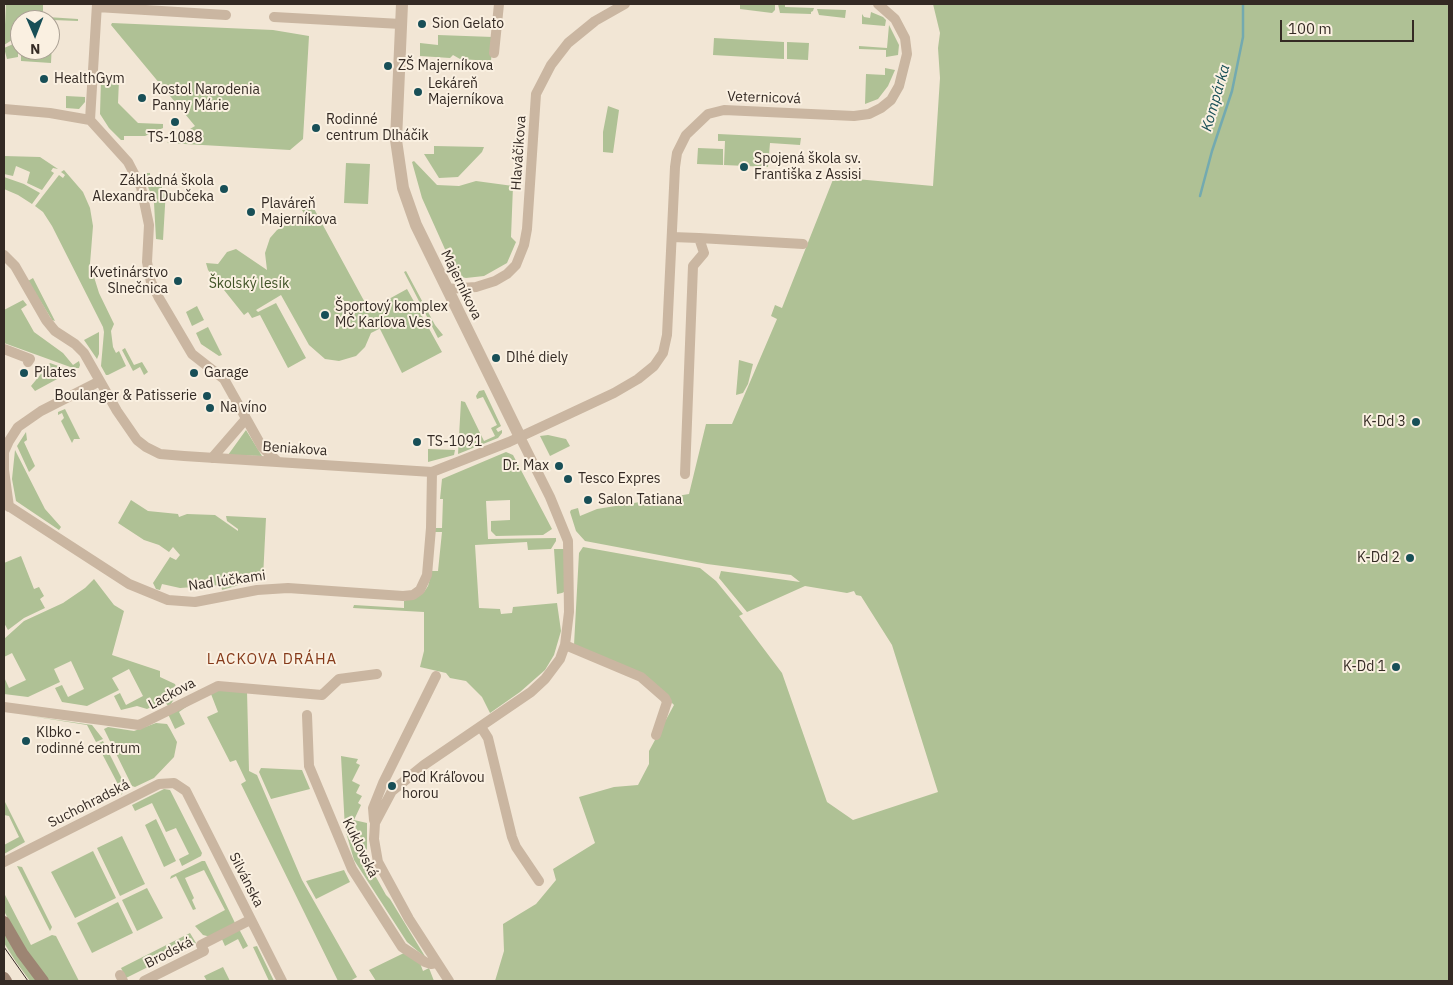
<!DOCTYPE html>
<html>
<head>
<meta charset="utf-8">
<style>
	body { margin:0 }
	#map { position:relative; width:1453px; height:985px; overflow:hidden; background:#f2e6d5; font-family:"IBM Plex Sans",sans-serif }
	canvas { display:block }
	.frame { position:absolute; inset:0; border:5px solid #342a24; pointer-events:none }
	.north { position:absolute; left:10px; top:10px; width:50px; height:50px; box-sizing:border-box; background:#faf0e1; border:1px solid #aba195; border-radius:50%; rotate:179deg; font-size:14px; font-weight:700; line-height:20px; text-align:center; color:#342a24 }
	.north::after { content:''; display:block; margin:auto; width:18px; height:22px; background:#184f57; clip-path:polygon(50% 0,100% 100%,50% 72%,0 100%) }
	.scale { position:absolute; left:1280px; top:20px; width:134px; height:22px; box-sizing:border-box; border:2px solid #342a24; border-top:0; padding-left:6px; font-size:15px; line-height:18px; white-space:nowrap; color:#342a24; -webkit-text-stroke:4px #faf0e1; paint-order:stroke }
</style>
</head>
<body>
<div id="map">
<canvas width="1453" height="985"></canvas>
<div class="frame"></div>
<div class="north">N</div>
<div class="scale">100 m</div>
</div>
<script>
const ctx = document.querySelector('canvas').getContext('2d');
ctx.lineJoin = 'round';
function paint(path, color) { ctx.fillStyle = color; ctx.fill(path, 'evenodd'); }
const toPath = rows => new Path2D(rows.map(r => 'M' + r).join(''));
function stroke(path, color, width, dash) { ctx.strokeStyle = color; ctx.lineWidth = width; ctx.lineCap = dash ? 'butt' : 'round'; ctx.setLineDash(dash || []); ctx.stroke(path); }
function drawText(font, color, halo, rows, align = 'center') {
  ctx.font = font + ' "IBM Plex Sans",sans-serif'; ctx.lineWidth = 4; ctx.setLineDash([]); ctx.textBaseline = 'middle'; ctx.strokeStyle = halo; ctx.fillStyle = color; for (const [text, x, y, turn = 0] of rows) {
    ctx.save(); ctx.translate(x, y); ctx.rotate((+turn || 0) * Math.PI / 180); ctx.textAlign = isNaN(turn) ? turn : align; if (halo) ctx.strokeText(text, 0, 0); ctx.fillText(text, 0, 0); ctx.restore();
  }
}
const green = toPath([
	[6,4,43,5,43,16,38,20,20,20,20,35,4,45],
	[740,4,775,4,775,10,772,13,740,9],
	[778,4,785,4,785,7,814,8,813,11,811,12,811,14,780,13],
	[933,4,1449,4,1449,981,495,981,504,951,503,924,536,904,556,880,553,869,595,843,579,797,614,787,638,785,649,764,649,751,674,705,643,674,574,645,579,553,583,547,700,568,716,581,743,614,739,616,782,673,827,802,853,820,938,792,892,645,861,596,856,595,854,591,847,593,805,586,747,612,719,578,721,571,800,582,791,575,707,564,585,541,576,531,570,512,571,510,578,508,580,516,597,509,689,494,706,424,732,424,777,319,771,316,775,305,782,308,834,177,933,186,940,78,938,48,940,33],
	[817,9,846,10,845,18,819,15],
	[871,12,883,17,886,20,885,26,862,24,862,14,864,17,870,18],
	[47,17,78,19,78,21,53,20,51,63,21,61,21,50,50,50,50,20,43,20],
	[112,23,273,30,309,36,303,139,290,150,167,143,195,126,111,25],
	[889,25,899,45,898,55,886,57,886,50,859,49,859,46,887,48],
	[438,35,493,37,491,61,460,59,453,55,450,58,420,56,420,43,438,45],
	[714,38,784,42,784,59,713,55],
	[18,42,18,57,7,59,4,48],
	[787,42,809,43,808,60,787,59],
	[885,68,895,70,888,86,878,99,865,104,866,74,885,75],
	[101,79,119,80,118,103,138,123,163,124,163,128,145,136,124,136,124,140,121,140,109,128,100,114],
	[66,96,85,97,85,102,79,109,66,108],
	[608,106,619,110,613,153,603,152,603,132],
	[718,134,801,138,800,145,770,143,768,167,724,165,725,141,718,141],
	[434,146,483,147,484,147,482,152,458,177,439,178,424,154,434,154],
	[698,148,723,149,723,165,697,164],
	[4,156,40,157,58,169,53,168,51,171,54,173,42,190,27,183,30,172,16,166,13,176,4,174],
	[414,161,437,185,459,186,476,181,513,186,511,237,516,242,507,263,484,276,466,278,457,276,422,198,412,162],
	[346,163,370,164,368,204,344,203],
	[64,170,83,192,90,208,93,226,90,264,99,293,114,324,111,331,113,347,116,353,119,351,126,366,108,375,106,375,101,366,104,332,103,327,52,226,43,212,35,206,59,175,63,178,65,175,61,172],
	[143,173,150,173,150,179,162,180,162,189,166,189,163,240,156,239,154,203],
	[4,177,24,184,40,193,32,204,18,195,4,189],
	[312,205,369,310,407,289,442,352,402,373,377,323,379,329,371,333,365,347,356,356,339,361,325,359,309,345,281,295,256,310,258,312,276,303,306,358,288,368,260,315,252,318,248,312,244,315,208,270,206,263,218,264,227,252,236,249,267,270,265,253,270,238,277,230,287,224,298,222,311,225,302,210],
	[406,271,435,325,443,335,438,338,404,272],
	[33,278,55,321,52,320,28,281],
	[23,300,27,305,21,309,34,332,63,353,73,365,79,361,80,365,79,368,73,368,4,343,4,310],
	[197,306,204,320,192,326,186,312],
	[208,327,222,355,219,356,201,344,196,333],
	[99,332,99,354,97,359,84,340],
	[125,348,134,365,142,362,148,372,144,375,140,367,133,371,122,350],
	[739,360,753,364,748,384,743,393,736,395],
	[50,363,72,371,35,391,31,386],
	[484,390,501,426,496,429,498,432,502,430,502,433,498,438,458,454,461,401,465,402,484,441,495,436,491,428,497,425,483,397,477,399,476,396,479,391],
	[65,409,80,439,74,439,72,443,61,421,64,418,62,413,58,415,58,412],
	[246,430,262,456,228,455],
	[26,432,27,440,24,442,35,466,29,472,17,446],
	[548,435,566,439,570,446,550,456,540,436],
	[428,449,455,450,454,455,428,462],
	[15,450,45,509,61,527,59,530,16,501,12,479],
	[506,452,513,455,552,529,543,535,496,536,491,531,491,521,510,520,510,500,486,501,488,539,556,538,556,541,551,549,528,550,527,542,475,545,479,608,500,609,501,614,512,613,513,607,557,603,561,631,554,655,545,670,520,692,490,713,482,697,466,681,450,678,446,673,420,667,424,651,424,612,353,608,354,605,404,608,404,601,424,592,428,586,432,571,438,571,442,532,435,532,435,528,442,528,443,499,440,499,442,479],
	[131,500,148,511,178,514,179,517,187,514,215,515,238,531,238,529,227,521,226,516,266,518,263,578,222,590,221,585,180,588,162,584,160,590,156,589,153,583,170,557,176,560,180,555,173,547,169,552,159,545,144,540,118,523],
	[554,549,565,549,564,592,562,593,557,594],
	[21,556,34,589,39,587,44,596,40,599,45,608,24,618,8,630,4,623,4,563],
	[94,579,114,605,124,611,112,655,160,671,160,677,175,684,178,693,169,707,164,701,147,709,137,706,121,710,114,696,120,693,126,705,143,696,129,669,112,678,119,690,87,706,62,702,55,688,62,685,68,697,84,689,71,661,54,669,60,682,28,697,4,694,4,677,9,688,26,680,12,653,4,657,4,639,24,621,63,603,85,588],
	[215,691,247,691,249,771,257,775,302,880,357,977,350,981,338,981,241,784,246,781,236,760,230,762,207,717,218,712,211,694],
	[192,703,179,712,185,724,175,729,168,714],
	[24,715,92,725,103,739,96,742,87,725],
	[156,723,167,724,170,729,177,742,174,757,154,778,135,787,132,786,104,729,108,727,134,731],
	[103,741,126,787,125,791,121,795,122,792,97,744],
	[341,756,358,759,356,763,360,765,352,781,360,785,356,793,362,796,358,803,361,805,354,820,367,823,367,861,386,895,390,899,426,958,407,942,354,860,345,829],
	[261,768,302,770,310,789,271,799,259,772],
	[164,789,170,790,202,853,201,856,182,866,179,859,189,854,176,828,166,832,152,803,135,811,132,805],
	[4,800,25,842,4,854,4,845,19,837,9,816,4,815],
	[156,819,176,861,164,867,145,825],
	[122,836,145,884,120,896,97,848],
	[93,851,116,898,75,918,51,872],
	[202,861,205,861,235,923,211,937,203,935,195,926,225,910,204,870,185,878,194,898,192,900,196,909,193,910,176,876,170,879,171,876],
	[17,866,22,867,52,927,50,931],
	[344,870,350,882,316,899,306,881],
	[147,888,163,918,137,931,122,900],
	[4,893,31,945,52,935,56,936,79,981,48,981,20,942,4,911],
	[118,902,133,933,92,953,77,923],
	[239,929,248,946,243,949,238,939,225,946,221,937],
	[4,932,37,981,30,981,16,962,4,943],
	[190,933,196,943,126,978,121,968],
	[257,946,274,981,269,981,253,947],
	[404,953,420,963,423,971,429,968,434,981,376,981,369,970],
	[223,967,230,981,207,981,204,976]
]);
const stream = toPath([
	[1200,196,1212,151,1232,91,1243,37,1243,4]
]);
const minor = toPath([
	[97,7,226,15],
	[274,17,401,24],
	[494,53,499,4],
	[4,109,50,113,90,120,128,162,141,187,149,225,147,262,151,282,159,298,192,354,224,379,262,447,278,462],
	[90,120,97,4],
	[672,237,699,238,704,253,693,266,685,474],
	[699,238,803,244],
	[4,255,15,266,46,320,55,331,75,344,84,353,117,411,137,440,146,447,160,454,184,456,432,472,509,442,614,393,638,379,654,366,663,353,667,335,675,167,677,153,686,135,708,114,724,110,854,116,869,114,881,108,891,100,899,86,907,54,905,38,895,19,878,4],
	[447,289,476,287,495,281,507,274,516,265,524,245,527,229,536,94,551,65,568,43,595,21,625,4],
	[4,349,30,359,28,362],
	[212,458,245,420],
	[4,503,129,584,168,600,195,602,257,590,288,588,403,596,413,595,420,590,427,575,431,528,432,472],
	[9,507,4,470,4,452,9,441,18,427,41,411,100,381],
	[565,645,641,677,665,698,667,702,656,735],
	[4,707,139,725,218,686,322,695,339,679,377,674],
	[307,715,309,766,352,869,402,947,425,962,431,964,437,963],
	[481,727,488,738,512,837,516,847,539,881],
	[374,820,373,808,383,783,436,676],
	[4,862,159,784,174,783,186,791,282,981],
	[120,975,123,981],
	[144,981,204,951,201,945,250,920],
	[449,981,409,919,378,862,374,839,375,823,392,791,424,765,531,692,545,679,560,659,565,645,569,612,568,541,550,497,520,437]
]);
const tertiary = toPath([
	[402,4,396,140,403,188,416,225,520,437]
]);
const secondary = toPath([
	[4,922,22,953,43,981],
	[4,978,6,981]
]);
const tram = toPath([
	[4,947,28,981]
]);
const markers = [
	[422,24,5,"#184f57"],
	[388,66,5,"#184f57"],
	[44,79,5,"#184f57"],
	[418,92,5,"#184f57"],
	[142,98,5,"#184f57"],
	[175,122,5,"#184f57"],
	[316,128,5,"#184f57"],
	[744,167,5,"#184f57"],
	[224,189,5,"#184f57"],
	[251,212,5,"#184f57"],
	[178,281,5,"#184f57"],
	[325,315,5,"#184f57"],
	[496,358,5,"#184f57"],
	[24,373,5,"#184f57"],
	[194,373,5,"#184f57"],
	[207,396,5,"#184f57"],
	[210,408,5,"#184f57"],
	[1416,422,5,"#184f57"],
	[417,442,5,"#184f57"],
	[559,466,5,"#184f57"],
	[568,479,5,"#184f57"],
	[588,500,5,"#184f57"],
	[1410,558,5,"#184f57"],
	[1396,667,5,"#184f57"],
	[26,741,5,"#184f57"],
	[392,786,5,"#184f57"]
];
const poiNames = [
	["Sion Gelato",432,24],
	["ZŠ Majerníkova",398,66],
	["HealthGym",54,79],
	["Lekáreň",428,84],
	["Majerníkova",428,100],
	["Kostol Narodenia",152,90],
	["Panny Márie",152,106],
	["Rodinné",326,120],
	["centrum Dlháčik",326,136],
	["TS-1088",175,138,"center"],
	["Spojená škola sv.",754,159],
	["Františka z Assisi",754,175],
	["Základná škola",214,181,"right"],
	["Alexandra Dubčeka",214,197,"right"],
	["Plaváreň",261,204],
	["Majerníkova",261,220],
	["Kvetinárstvo",168,273,"right"],
	["Slnečnica",168,289,"right"],
	["Športový komplex",335,307],
	["MČ Karlova Ves",335,323],
	["Dlhé diely",506,358],
	["Pilates",34,373],
	["Garage",204,373],
	["Boulanger & Patisserie",197,396,"right"],
	["Na víno",220,408],
	["K-Dd 3",1406,422,"right"],
	["TS-1091",427,442],
	["Dr. Max",549,466,"right"],
	["Tesco Expres",578,479],
	["Salon Tatiana",598,500],
	["K-Dd 2",1400,558,"right"],
	["K-Dd 1",1386,667,"right"],
	["Klbko -",36,733],
	["rodinné centrum",36,749],
	["Pod Kráľovou",402,778],
	["horou",402,794]
];
const streetNames = [
	["Veternicová",764,98,2],
	["Hlaváčikova",519,153,-86],
	["Majerníkova",461,285,64],
	["Beniakova",295,449,4],
	["Nad lúčkami",227,581,-8],
	["Lackova",172,694,-28],
	["Suchohradská",89,804,-27],
	["Kuklovská",360,848,64],
	["Silvánska",246,880,63],
	["Brodská",169,953,-27]
];
const parkNames = [
	["Školský lesík",249,284]
];
const waterNames = [
	["Kompárka",1216,98,-74]
];
const neighbourhoodNames = [
	["LACKOVA DRÁHA",272,660]
];
paint(green, '#afc195');
stroke(stream, '#73aab0', 2.5);
stroke(minor, '#cab6a1', 10);
stroke(tertiary, '#cab6a1', 12);
stroke(secondary, '#9d8573', 12);
stroke(tram, '#342a24', 1);
for (const [x, y, r, color] of markers) { const dot = new Path2D(); dot.arc(x, y, r, 0, 2 * Math.PI); ctx.fillStyle = color; ctx.fill(dot); stroke(dot, '#faf0e1', 2); }
drawText('14px', '#342a24', '#faf0e1', poiNames, 'left');
drawText('14px', '#342a24', '#faf0e1', streetNames);
drawText('14px', '#405327', '#faf0e1', parkNames);
drawText('italic 15px', '#184f57', '#faf0e1', waterNames);
ctx.letterSpacing = '1px';
drawText('15px', '#863a1a', '#faf0e1', neighbourhoodNames);
ctx.letterSpacing = '0px';
</script>
</body>
</html>
